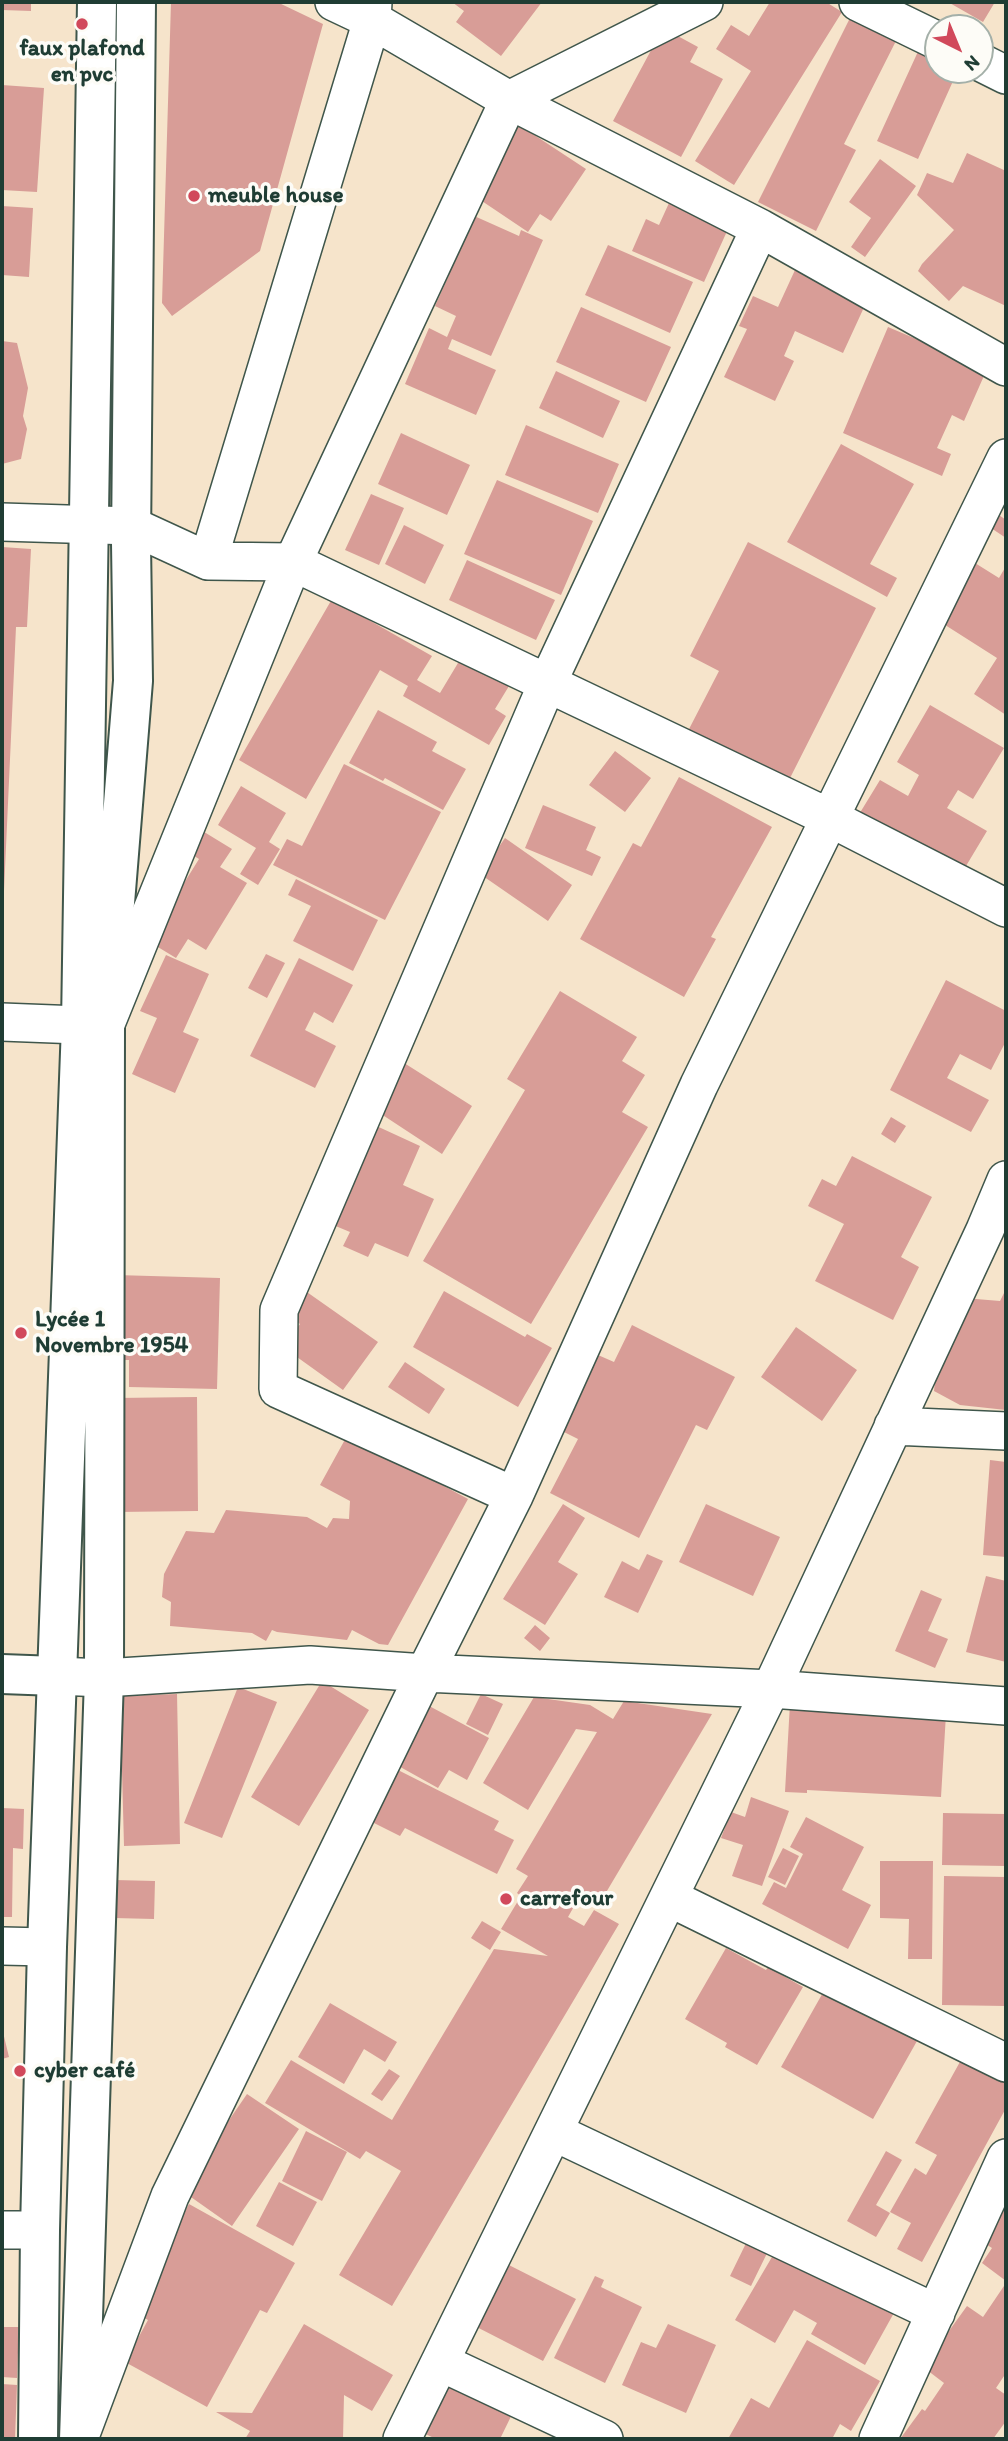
<!DOCTYPE html>
<html>
<head>
<meta charset="utf-8">
<style>
	body { margin:0 }
	#map { position:relative; width:1008px; height:2441px; overflow:hidden; background:#f6e4cb; font-family:Itim,sans-serif }
	canvas { display:block }
	.frame { position:absolute; inset:0; border:4px solid #1f3d34; pointer-events:none }
	.north { position:absolute; left:924px; top:14px; width:70px; height:70px; box-sizing:border-box; background:#fdfcf7; border:2px solid #a4b0a9; border-radius:50%; rotate:137deg; font-size:19px; font-weight:700; line-height:28px; text-align:center; color:#1f3d34 }
	.north::after { content:''; display:block; margin:auto; width:24px; height:32px; background:#d1495b; clip-path:polygon(50% 0,100% 100%,50% 72%,0 100%) }
</style>
</head>
<body>
<div id="map">
<canvas width="1008" height="2441"></canvas>
<div class="frame"></div>
<div class="north">N</div>
</div>
<script>
const ctx = document.querySelector('canvas').getContext('2d');
ctx.lineJoin = 'round';
function paint(path, color) { ctx.fillStyle = color; ctx.fill(path, 'evenodd'); }
const toPath = rows => new Path2D(rows.map(r => 'M' + r).join(''));
function stroke(path, color, width, dash) { ctx.strokeStyle = color; ctx.lineWidth = width; ctx.lineCap = dash ? 'butt' : 'round'; ctx.setLineDash(dash || []); ctx.stroke(path); }
function drawText(font, color, halo, rows, align = 'center') {
  ctx.font = font + ' Itim,sans-serif'; ctx.lineWidth = 7; ctx.setLineDash([]); ctx.textBaseline = 'middle'; ctx.strokeStyle = halo; ctx.fillStyle = color; for (const [text, x, y, turn = 0] of rows) {
    ctx.save(); ctx.translate(x, y); ctx.rotate((+turn || 0) * Math.PI / 180); ctx.textAlign = isNaN(turn) ? turn : align; if (halo) ctx.strokeText(text, 0, 0); ctx.fillText(text, 0, 0); ctx.restore();
  }
}
const building = toPath([
	[2,2,31,2,31,11,2,10],
	[171,2,277,2,323,24,260,251,172,316,162,303],
	[452,2,542,2,501,56,456,22,464,11],
	[770,2,826,2,842,12,734,185,695,161,751,71,716,49,731,25,749,36],
	[948,2,995,2,983,22],
	[855,8,901,31,844,144,856,150,816,231,758,202],
	[663,28,698,47,690,62,723,79,681,157,613,121],
	[921,45,938,53,938,70,958,70,918,159,877,141],
	[2,85,44,88,37,192,2,190],
	[513,121,586,169,551,221,540,214,528,232,467,191],
	[967,153,1006,171,1006,306,963,286,949,301,918,271,922,264,954,230,917,195,927,173,953,183],
	[880,159,916,186,865,257,851,247,871,218,849,202],
	[674,192,733,218,704,282,632,251,646,219,659,225],
	[2,206,33,208,29,277,2,275],
	[472,215,519,236,521,230,543,240,491,356,452,339,448,349,496,370,476,415,405,384,429,328,447,337,456,316,435,306,449,275,446,274],
	[608,245,693,282,670,333,585,295],
	[795,270,866,303,843,353,795,331,784,356,794,361,775,401,724,377,747,329,739,326,753,296,778,307],
	[581,307,671,347,646,402,556,362],
	[888,327,987,369,964,421,952,415,937,448,951,454,942,476,843,433],
	[2,341,17,343,28,388,23,416,27,429,21,459,2,464],
	[556,371,620,401,603,438,539,408],
	[526,425,619,464,598,513,505,475],
	[401,433,470,465,447,515,378,484],
	[841,444,914,484,870,564,897,578,887,597,787,542],
	[497,480,593,521,561,595,464,554],
	[371,494,404,508,379,565,345,550],
	[999,515,1006,520,1006,538,991,528],
	[404,525,444,545,425,584,385,564],
	[748,542,876,608,788,782,688,731,719,671,690,656],
	[2,547,31,549,27,627,16,627,4,891,2,891],
	[967,558,999,578,1006,566,1006,715,974,694,997,658,931,616],
	[467,560,555,600,536,640,449,600],
	[332,599,432,656,417,680,440,693,461,658,509,686,495,709,506,716,489,745,403,696,408,686,380,670,306,799,239,760],
	[930,705,1004,748,973,799,958,790,947,808,987,831,960,876,858,816,880,780,908,796,919,775,897,762],
	[378,710,437,742,432,751,466,769,443,810,385,778,383,781,349,763],
	[615,751,651,778,625,812,589,785],
	[344,764,441,812,385,920,273,865,287,839,302,846],
	[679,777,772,827,711,937,716,939,684,997,580,939,633,843,641,847],
	[241,786,286,813,269,842,280,849,258,885,240,874,256,848,218,825],
	[543,805,596,827,586,850,601,857,592,876,525,848],
	[196,827,232,849,220,867,247,883,206,950,188,939,176,958,148,941,199,859,183,849],
	[505,838,572,885,548,921,480,874],
	[296,879,378,920,353,971,293,941,311,906,288,895],
	[266,954,285,963,267,998,248,988],
	[166,955,209,974,183,1032,199,1039,175,1093,132,1074,157,1018,140,1011],
	[299,958,353,985,333,1023,314,1012,305,1030,336,1046,315,1088,250,1056],
	[946,980,1006,1011,1006,1041,991,1070,960,1054,947,1078,989,1100,971,1132,890,1090],
	[560,991,637,1037,622,1061,645,1075,622,1112,648,1127,531,1324,423,1261,525,1090,507,1079],
	[401,1061,472,1106,442,1154,372,1108],
	[891,1117,906,1126,895,1143,881,1134],
	[370,1123,420,1146,403,1185,434,1199,408,1257,375,1243,368,1257,343,1246,350,1232,326,1222],
	[852,1156,932,1197,901,1257,919,1267,893,1320,815,1281,844,1224,808,1206,822,1179,836,1186],
	[116,1275,220,1278,217,1389,129,1387,129,1360,120,1360],
	[1006,1289,1006,1410,960,1405,934,1391,937,1360,964,1298,1000,1301],
	[304,1290,378,1342,343,1390,283,1347,300,1324,286,1314],
	[444,1291,525,1337,527,1334,552,1348,518,1407,413,1347],
	[632,1325,735,1377,707,1430,696,1425,639,1538,550,1493,578,1439,560,1430,598,1355,614,1362],
	[796,1327,857,1370,822,1421,761,1377],
	[405,1362,445,1389,429,1414,388,1387],
	[197,1397,198,1511,117,1512,116,1398],
	[348,1434,468,1499,388,1645,379,1644,352,1630,347,1640,277,1632,272,1630,266,1641,252,1633,170,1626,171,1602,162,1597,164,1574,186,1531,214,1533,226,1510,307,1517,327,1528,333,1518,349,1519,350,1501,320,1485],
	[990,1460,1006,1462,1006,1557,983,1555],
	[563,1504,585,1518,558,1562,578,1574,545,1625,503,1599],
	[706,1504,780,1537,753,1596,679,1562],
	[647,1554,663,1561,638,1613,604,1597,622,1561,639,1570],
	[986,1576,1006,1581,1006,1662,966,1652],
	[921,1590,942,1599,928,1631,948,1639,935,1668,895,1651],
	[535,1625,550,1638,540,1651,524,1638],
	[322,1681,369,1710,299,1826,251,1797],
	[238,1687,277,1702,222,1838,184,1823],
	[177,1694,180,1844,124,1846,120,1696],
	[481,1694,503,1704,488,1735,466,1724],
	[534,1697,590,1705,613,1719,624,1701,712,1714,598,1906,580,1896,568,1917,584,1926,594,1910,619,1924,392,2306,339,2275,401,2171,366,2151,360,2159,265,2103,291,2060,392,2120,494,1949,548,1956,501,1929,521,1896,517,1893,528,1876,516,1869,597,1732,576,1729,528,1810,483,1783],
	[418,1700,489,1738,467,1780,449,1770,438,1788,386,1759],
	[790,1703,946,1714,941,1797,807,1790,807,1793,785,1792],
	[396,1769,499,1821,494,1830,514,1840,497,1874,405,1828,400,1836,370,1821],
	[751,1797,789,1811,762,1886,732,1876,743,1845,721,1838,731,1812,745,1817],
	[2,1808,24,1809,23,1849,13,1848,12,1917,2,1917],
	[943,1813,1006,1814,1006,1866,942,1865],
	[806,1817,864,1847,842,1890,871,1905,848,1949,762,1904,774,1882,786,1888,803,1854,790,1847],
	[783,1848,799,1856,785,1885,768,1877],
	[880,1861,933,1861,932,1959,908,1959,909,1919,880,1918],
	[944,1876,1006,1877,1006,2006,942,2005],
	[115,1880,155,1881,154,1919,114,1918],
	[482,1921,501,1932,490,1950,471,1938],
	[726,1948,766,1970,768,1967,803,1987,757,2065,725,2047,727,2043,685,2019],
	[825,1989,917,2041,873,2119,781,2067],
	[330,2003,397,2042,385,2062,364,2049,344,2084,298,2057],
	[2,2028,9,2057,2,2059],
	[961,2060,1006,2080,1006,2108,922,2262,897,2249,911,2223,890,2212,915,2168,926,2175,937,2155,915,2143],
	[389,2069,400,2076,382,2101,371,2094],
	[247,2094,299,2129,232,2226,181,2190],
	[306,2131,347,2152,322,2201,282,2181],
	[886,2151,902,2160,876,2205,890,2213,876,2237,847,2221],
	[279,2182,317,2202,293,2246,256,2226],
	[1006,2195,1006,2281,982,2263,992,2248,976,2238],
	[189,2204,295,2263,267,2313,260,2310,207,2407,125,2362,148,2320,130,2310],
	[751,2233,772,2243,751,2286,730,2276],
	[779,2245,895,2311,865,2365,811,2334,817,2323,794,2310,775,2343,735,2320],
	[497,2259,576,2299,543,2361,465,2321],
	[595,2276,604,2280,601,2287,642,2307,605,2383,554,2358],
	[1006,2283,1006,2373,996,2388,1006,2395,1006,2421,993,2439,900,2439,922,2409,925,2411,944,2383,923,2367,967,2306,983,2317],
	[304,2324,393,2375,372,2411,344,2395,343,2439,245,2439,250,2431,216,2412,252,2413],
	[668,2324,716,2345,686,2413,622,2385,641,2342,656,2348],
	[2,2327,19,2327,17,2378,2,2377],
	[807,2340,880,2381,851,2431,840,2424,832,2439,728,2439,751,2398,769,2408],
	[442,2368,517,2404,500,2439,436,2439,413,2428],
	[2,2384,17,2385,15,2439,2,2439]
]);
const street = toPath([
	[334,2,372,20,509,100,760,228,1006,367],
	[858,2,938,41],
	[980,62,1006,75],
	[2,522,132,526,208,561,293,562,830,818,1006,908],
	[208,561,372,20,373,2],
	[2,1022,105,1026,293,562,509,100,704,2],
	[893,1426,1006,1431],
	[514,1496,278,1389,279,1310,547,684,760,228],
	[56,1676,104,1678,310,1665,425,1673,771,1689,1006,1706],
	[670,1898,1006,2063],
	[2,1946,47,1947],
	[554,2132,936,2313],
	[2,2230,40,2230],
	[440,2362,604,2439],
	[82,2431,170,2196,425,1673,514,1496,699,1085,1006,458],
	[402,2439,771,1689,985,1230,1006,1180],
	[878,2439,1006,2158]
]);
const secondary = toPath([
	[2,1674,56,1676]
]);
const primary = toPath([
	[38,2439,40,2230,47,1947,81,1025,97,2],
	[79,2439,104,1678,105,1026,133,681,131,543,136,2]
]);
const markers = [
	[82,24,7,"#d1495b"],
	[194,196,7,"#d1495b"],
	[21,1333,7,"#d1495b"],
	[506,1899,7,"#d1495b"],
	[20,2071,7,"#d1495b"]
];
const poiNames = [
	["faux plafond",82,49,"center"],
	["en pvc",82,75,"center"],
	["meuble house",208,196],
	["Lycée 1",35,1320],
	["Novembre 1954",35,1346],
	["carrefour",520,1899],
	["cyber café",34,2071]
];
paint(building, '#d89d97');
stroke(street, '#3f564b', 40);
stroke(secondary, '#3f564b', 42);
stroke(primary, '#3f564b', 42);
stroke(street, '#fff', 37);
stroke(secondary, '#fff', 38);
stroke(primary, '#fff', 38);
for (const [x, y, r, color] of markers) { const dot = new Path2D(); dot.arc(x, y, r, 0, 2 * Math.PI); ctx.fillStyle = color; ctx.fill(dot); stroke(dot, '#fdfcf7', 2.5); }
drawText('bold 23px', '#1f3d34', '#fdfcf7', poiNames, 'left');
</script>
</body>
</html>
